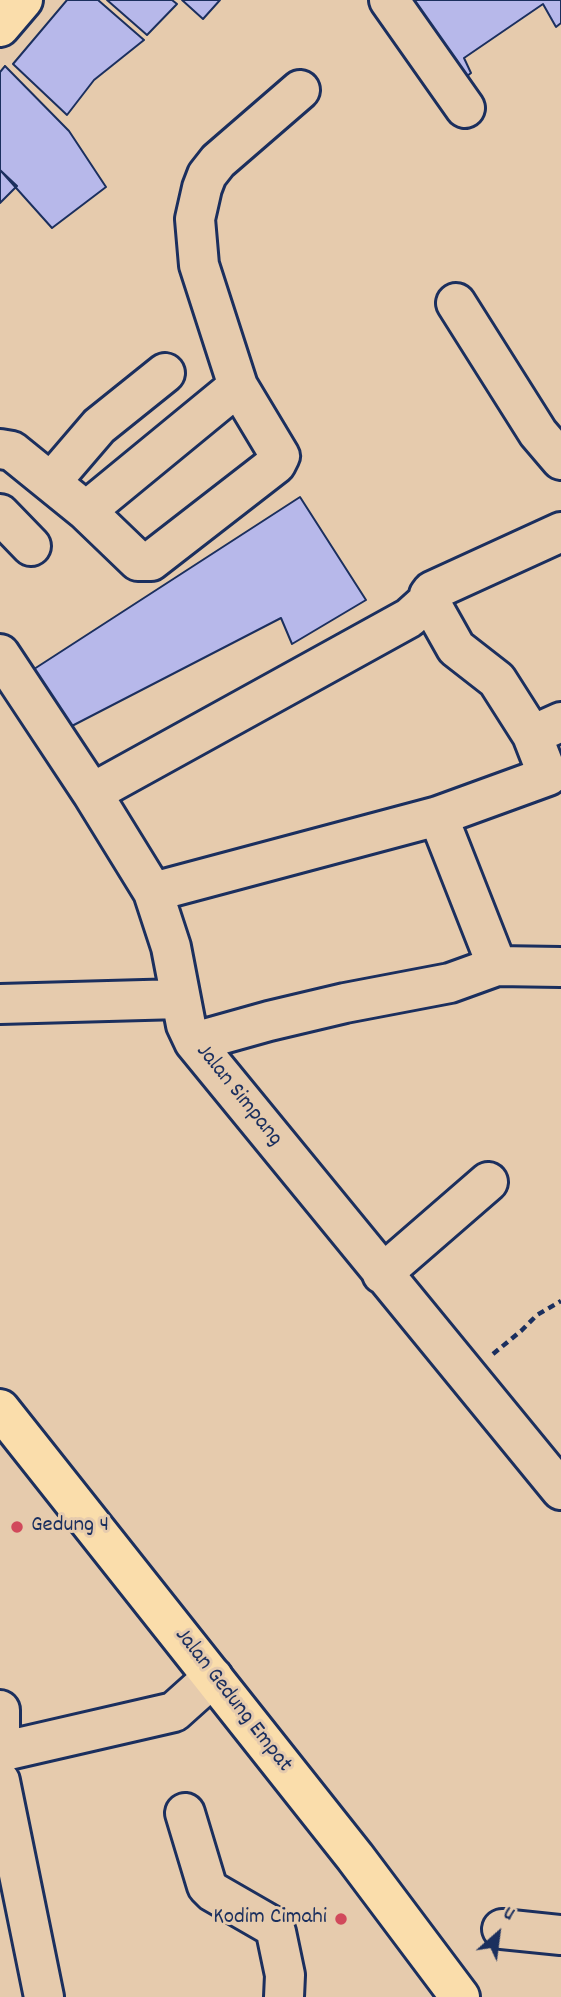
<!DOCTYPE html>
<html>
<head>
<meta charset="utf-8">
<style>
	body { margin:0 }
	#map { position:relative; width:561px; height:1997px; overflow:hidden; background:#e6cbad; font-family:Dekko,sans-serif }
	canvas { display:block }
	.north { position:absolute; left:463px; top:1899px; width:70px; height:70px; -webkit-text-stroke:5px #e6cbad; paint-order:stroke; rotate:28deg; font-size:19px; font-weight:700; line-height:28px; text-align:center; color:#1b2f5e }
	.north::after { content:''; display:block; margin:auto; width:24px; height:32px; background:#1b2f5e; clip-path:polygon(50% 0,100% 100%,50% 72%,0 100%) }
</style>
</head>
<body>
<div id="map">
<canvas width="561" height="1997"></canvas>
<div class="north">U</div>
</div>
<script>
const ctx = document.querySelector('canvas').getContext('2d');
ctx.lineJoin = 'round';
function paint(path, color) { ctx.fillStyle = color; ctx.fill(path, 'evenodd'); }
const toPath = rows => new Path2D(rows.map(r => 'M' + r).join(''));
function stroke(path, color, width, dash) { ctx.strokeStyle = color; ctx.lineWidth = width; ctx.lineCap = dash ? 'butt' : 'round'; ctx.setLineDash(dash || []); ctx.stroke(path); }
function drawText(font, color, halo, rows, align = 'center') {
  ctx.font = font + ' Dekko,sans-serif'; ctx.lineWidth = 6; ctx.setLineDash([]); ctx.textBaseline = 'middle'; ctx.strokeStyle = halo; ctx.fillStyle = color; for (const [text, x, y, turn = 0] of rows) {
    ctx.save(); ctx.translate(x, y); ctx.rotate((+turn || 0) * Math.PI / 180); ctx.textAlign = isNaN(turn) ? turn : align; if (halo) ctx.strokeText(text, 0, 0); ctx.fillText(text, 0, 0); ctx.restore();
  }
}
const building = toPath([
	[67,0,98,0,144,40,94,80,67,115,13,64,67,0],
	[107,0,172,0,177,4,147,35,107,0],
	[182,0,220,0,203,19,182,0],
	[397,0,561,0,561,23,556,27,543,4,464,58,471,73,453,87,397,0],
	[5,66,69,131,106,187,52,228,0,170,0,72,5,66],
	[0,170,17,186,0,203,0,170],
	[300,497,366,600,292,644,281,618,68,728,31,671,300,497]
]);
const path = toPath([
	[493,1354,521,1331,537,1315,561,1301]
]);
const minor = toPath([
	[389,0,465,108],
	[456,303,538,433,561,460],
	[0,449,12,451,86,511,238,386,199,265,195,219,202,188,207,175,218,161,300,90],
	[51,482,99,426,165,373],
	[86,511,138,561,151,561,276,464,280,456,238,386],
	[0,514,31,546],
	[429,600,429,595,432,591,561,532],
	[0,654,92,793,153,892,171,947,186,1025,194,1042,561,1490],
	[92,793,409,618,429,600,456,648,497,680,532,735],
	[438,816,497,966],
	[153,892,438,816,548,776,532,735,561,722],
	[0,1004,180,999],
	[194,1042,269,1021,345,1003,450,983,497,966,561,967],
	[382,1274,488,1182],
	[0,1710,0,1736],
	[0,1752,174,1712,213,1677],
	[0,1781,44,1997],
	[185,1813,207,1886,213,1892,272,1926,276,1932,285,1975,284,1997],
	[502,1929,561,1935]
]);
const major = toPath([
	[0,27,23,0],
	[0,1409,355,1857,460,1997]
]);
const markers = [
	[17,1527,7,"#d1495b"],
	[341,1919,7,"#d1495b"]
];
const streetNames = [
	["Jalan Simpang",238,1096,51],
	["Jalan Gedung Empat",232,1701,52]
];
const poiNames = [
	["Gedung 4",31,1527],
	["Kodim Cimahi",327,1919,"right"]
];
paint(building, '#b7b8ea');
stroke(building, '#1b2f5e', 2);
stroke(minor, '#1b2f5e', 44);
stroke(major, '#1b2f5e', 44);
stroke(path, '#1b2f5e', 4.5, [7, 5]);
stroke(minor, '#e6cbad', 38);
stroke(major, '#faddab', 38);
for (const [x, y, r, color] of markers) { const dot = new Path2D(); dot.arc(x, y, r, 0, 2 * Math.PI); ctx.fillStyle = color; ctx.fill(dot); stroke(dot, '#e6cbad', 2.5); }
drawText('23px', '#1b2f5e', '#e6cbad', streetNames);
drawText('23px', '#1b2f5e', '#e6cbad', poiNames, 'left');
</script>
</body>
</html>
